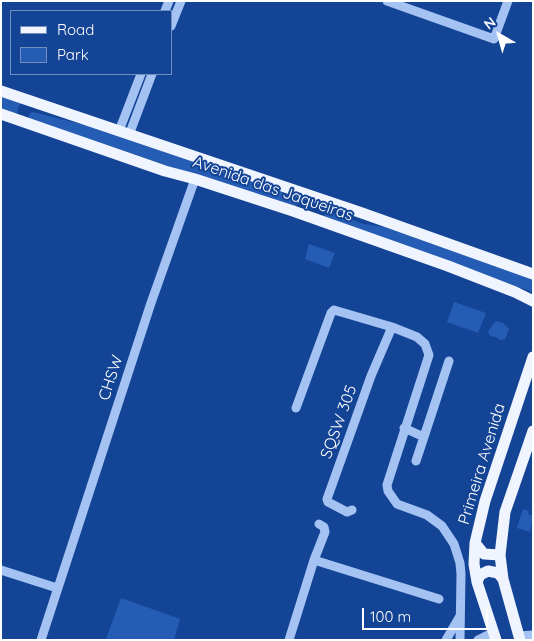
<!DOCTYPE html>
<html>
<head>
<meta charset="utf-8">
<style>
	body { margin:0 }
	#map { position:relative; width:534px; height:641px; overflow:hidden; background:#144495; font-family:Quicksand,sans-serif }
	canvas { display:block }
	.frame { position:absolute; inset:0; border:2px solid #fff; pointer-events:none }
	.legend { position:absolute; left:10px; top:10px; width:162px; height:65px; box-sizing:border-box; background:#144495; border:1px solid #728fbf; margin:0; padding:6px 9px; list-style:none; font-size:15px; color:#fff }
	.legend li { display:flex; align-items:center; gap:10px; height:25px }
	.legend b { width:25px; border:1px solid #728fbf }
	.north { position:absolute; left:474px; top:10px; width:50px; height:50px; -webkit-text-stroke:4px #144495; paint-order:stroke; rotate:322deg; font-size:14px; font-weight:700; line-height:20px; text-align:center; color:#fff }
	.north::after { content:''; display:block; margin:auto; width:18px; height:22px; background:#fff; clip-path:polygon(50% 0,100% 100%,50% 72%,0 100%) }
	.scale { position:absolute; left:362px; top:608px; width:126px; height:22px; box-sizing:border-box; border:2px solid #fff; border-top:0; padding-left:6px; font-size:15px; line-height:18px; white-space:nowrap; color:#fff; -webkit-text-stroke:4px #144495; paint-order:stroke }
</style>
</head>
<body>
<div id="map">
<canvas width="534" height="641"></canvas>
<div class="frame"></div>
<ul class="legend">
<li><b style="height:6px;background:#eff4ff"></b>Road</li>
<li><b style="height:14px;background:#265db4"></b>Park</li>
</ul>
<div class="north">N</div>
<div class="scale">100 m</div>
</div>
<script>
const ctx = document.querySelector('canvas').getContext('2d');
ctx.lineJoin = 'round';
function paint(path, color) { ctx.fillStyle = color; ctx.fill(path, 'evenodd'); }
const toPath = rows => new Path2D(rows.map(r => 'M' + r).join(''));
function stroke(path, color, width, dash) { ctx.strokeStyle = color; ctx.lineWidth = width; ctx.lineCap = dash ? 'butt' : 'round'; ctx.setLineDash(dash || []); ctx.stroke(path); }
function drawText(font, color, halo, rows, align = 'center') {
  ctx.font = font + ' Quicksand,sans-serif'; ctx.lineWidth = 4; ctx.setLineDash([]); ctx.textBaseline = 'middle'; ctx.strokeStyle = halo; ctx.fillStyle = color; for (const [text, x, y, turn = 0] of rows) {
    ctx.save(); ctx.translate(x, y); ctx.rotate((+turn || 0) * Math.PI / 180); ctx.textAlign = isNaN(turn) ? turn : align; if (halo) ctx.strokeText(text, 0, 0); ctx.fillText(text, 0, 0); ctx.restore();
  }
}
const green = toPath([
	[1,96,21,103,18,108,17,114,1,109],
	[33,112,100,129,298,198,300,203,298,205,294,206,260,194,241,191,29,118,29,114],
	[329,212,364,224,384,227,533,279,533,292,325,220,323,217,324,214],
	[309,244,335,253,329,268,305,259],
	[454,302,486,313,478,333,447,322],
	[496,321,503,323,509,329,505,339,500,340,496,337,490,336,488,331],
	[523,509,529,511,528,514,533,516,530,532,517,528],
	[121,598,180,619,174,640,106,639]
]);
const minor = toPath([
	[387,1,494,39,508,1],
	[165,11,169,1],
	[171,26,181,1],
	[119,131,141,74],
	[129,135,152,74],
	[296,408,331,313,334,310,392,327,417,337,425,344,429,355,387,485,388,491,397,504,427,515,442,526,454,544,460,563,461,574,460,640],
	[404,428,424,437],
	[416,461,449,361],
	[352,510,347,512,328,502,327,499,371,376,392,327],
	[314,560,325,532,324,527,319,524],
	[1,570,57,588],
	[519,636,533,635],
	[41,640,151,303,195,179],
	[289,640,314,560,439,599],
	[446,640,460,616],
	[478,640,494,632]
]);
const major = toPath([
	[1,91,362,213,533,274],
	[1,114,165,171,195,179,293,211,448,266,515,292,533,301],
	[475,543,484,554,500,555],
	[477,582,480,575,488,571,498,573,503,579],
	[496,640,477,582,474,564,475,543,485,501,533,357],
	[520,640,503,579,500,555,505,512,533,431]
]);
const streetNames = [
	["Avenida das Jaqueiras",273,189,19],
	["CHSW",111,378,-72],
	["SQSW 305",339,422,-70],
	["Primeira Avenida",482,464,-73]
];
paint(green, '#265db4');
stroke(minor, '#a4c2f2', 9);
stroke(major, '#eff4ff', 11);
drawText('16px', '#fff', '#144495', streetNames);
</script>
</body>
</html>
